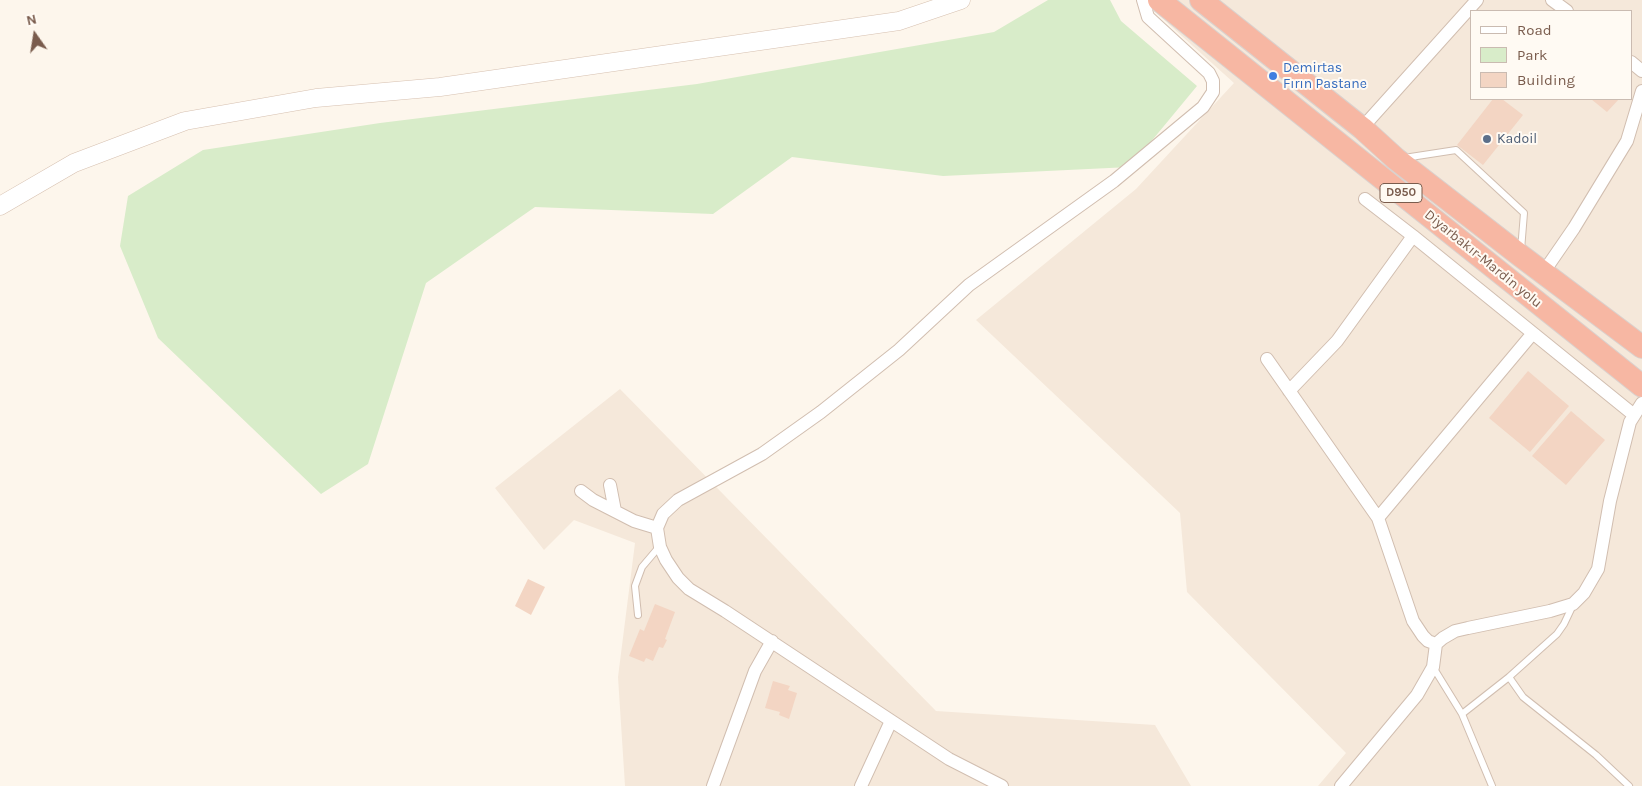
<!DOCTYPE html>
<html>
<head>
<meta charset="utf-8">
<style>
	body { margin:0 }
	#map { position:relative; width:1642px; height:786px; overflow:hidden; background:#fdf6ec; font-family:Karla,sans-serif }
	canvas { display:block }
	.legend { position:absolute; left:1470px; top:10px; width:162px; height:90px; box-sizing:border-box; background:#fffaf3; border:1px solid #cabbb1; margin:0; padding:6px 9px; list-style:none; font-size:15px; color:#7a5c4d }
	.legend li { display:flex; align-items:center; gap:10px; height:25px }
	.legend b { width:25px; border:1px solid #cabbb1 }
	.north { position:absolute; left:10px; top:10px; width:50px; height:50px; -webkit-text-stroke:4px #fffaf3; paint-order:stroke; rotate:347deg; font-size:14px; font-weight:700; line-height:20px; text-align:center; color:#7a5c4d }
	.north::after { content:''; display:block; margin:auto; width:18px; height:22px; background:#7a5c4d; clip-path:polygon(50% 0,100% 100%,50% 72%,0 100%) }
</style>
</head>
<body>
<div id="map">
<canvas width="1642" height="786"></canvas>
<ul class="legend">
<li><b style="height:6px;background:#fff"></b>Road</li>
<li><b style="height:14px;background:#d8ecc9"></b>Park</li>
<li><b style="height:14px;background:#f3d5c3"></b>Building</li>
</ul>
<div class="north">N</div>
</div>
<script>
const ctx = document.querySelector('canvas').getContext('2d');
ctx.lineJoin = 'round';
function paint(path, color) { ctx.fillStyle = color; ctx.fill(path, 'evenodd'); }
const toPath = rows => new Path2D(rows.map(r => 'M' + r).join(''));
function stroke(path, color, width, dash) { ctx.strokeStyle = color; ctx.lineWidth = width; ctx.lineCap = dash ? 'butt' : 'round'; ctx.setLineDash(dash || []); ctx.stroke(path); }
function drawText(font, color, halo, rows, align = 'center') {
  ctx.font = font + ' Karla,sans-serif'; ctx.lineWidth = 4; ctx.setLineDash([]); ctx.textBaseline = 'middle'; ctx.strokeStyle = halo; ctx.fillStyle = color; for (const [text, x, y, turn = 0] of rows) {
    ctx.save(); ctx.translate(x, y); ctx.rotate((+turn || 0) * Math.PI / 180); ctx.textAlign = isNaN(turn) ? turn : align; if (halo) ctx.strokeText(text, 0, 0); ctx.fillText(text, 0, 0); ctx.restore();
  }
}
const residential = toPath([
	[1142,0,1642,0,1642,786,1318,786,1346,753,1187,592,1180,513,976,320,1136,189,1234,83],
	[1471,11,1631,11,1631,99,1471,99],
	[620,389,936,711,1155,725,1191,786,625,786,618,677,635,543,574,520,544,550,495,488]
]);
const green = toPath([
	[1048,0,1110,0,1121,21,1197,86,1130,167,943,176,792,157,713,214,535,207,426,283,368,464,321,494,158,338,120,246,128,196,203,150,380,123,697,84,994,32]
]);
const building = toPath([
	[1493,99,1502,99,1523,115,1483,165,1457,145],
	[1591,99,1619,99,1607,112],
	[1528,371,1569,406,1530,452,1489,418],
	[1571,411,1605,440,1566,485,1532,456],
	[528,579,545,587,531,615,515,606],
	[655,604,675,612,665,639,667,640,663,648,659,647,653,661,646,658,644,662,629,656,640,629,644,631],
	[773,681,790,686,788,690,797,693,789,719,779,715,780,712,765,708]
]);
const lane = toPath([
	[1404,158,1456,150,1524,213,1521,250],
	[638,615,635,586,642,567,659,547],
	[1433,667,1462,714,1492,786],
	[1509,677,1523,697,1596,755,1629,786],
	[1462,714,1509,677,1557,634,1564,624,1573,605]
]);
const street = toPath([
	[1552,0,1567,11],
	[1631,62,1642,71],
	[1362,128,1477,0],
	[1365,199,1413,236,1634,415],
	[1543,273,1574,228,1627,141,1642,91],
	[1267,359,1378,518,1413,621,1423,636,1428,641,1436,644],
	[1289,391,1337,341,1413,236],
	[610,485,615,511],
	[581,491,593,500,634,521,657,528],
	[1378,518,1533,333],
	[713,786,755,671,772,641],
	[861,786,891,721],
	[1002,786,949,759,725,611,689,589,678,578,666,560,660,547,657,528,663,514,678,500,762,454,821,412,899,350,969,285,1114,181,1203,107,1213,92,1213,81,1209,73,1148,17,1143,0],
	[1341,786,1417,695,1433,667,1436,644,1443,638,1455,631,1468,628,1550,611,1573,604,1584,593,1598,569,1610,501,1630,422,1642,403]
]);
const secondary = toPath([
	[0,206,74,163,185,121,316,98,440,87,899,21,961,0]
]);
const highway = toPath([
	[1159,0,1642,386],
	[1201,0,1362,128,1396,159,1521,256,1642,347]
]);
const markers = [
	[1273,76,5,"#3f7fe0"],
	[1487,139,5,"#5c6f8a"]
];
const shields = [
	[1401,193,42]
];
const shieldNames = [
	["D950",1401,193]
];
const shopNames = [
	["Demirtas",1283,68],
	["Fırın Pastane",1283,84]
];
const serviceNames = [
	["Kadoil",1497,139]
];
const streetNames = [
	["Diyarbakır-Mardin yolu",1483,259,39]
];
paint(residential, '#f5e8da');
paint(green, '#d8ecc9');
paint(building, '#f3d5c3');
stroke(lane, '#d1beb0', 8);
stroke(street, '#d1beb0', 14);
stroke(secondary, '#d6c0b0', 19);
stroke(highway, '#dad1cd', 24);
stroke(lane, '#fff', 6);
stroke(street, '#fff', 12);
stroke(secondary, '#fff', 18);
stroke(highway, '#f7b7a3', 22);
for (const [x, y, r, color] of markers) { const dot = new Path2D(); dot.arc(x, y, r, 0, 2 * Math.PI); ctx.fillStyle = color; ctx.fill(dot); stroke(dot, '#fffaf3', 2); }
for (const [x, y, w] of shields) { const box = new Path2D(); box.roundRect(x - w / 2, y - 9.5, w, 19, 4); ctx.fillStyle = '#fffaf3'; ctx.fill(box); stroke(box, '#7a5c4d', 1); }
drawText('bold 12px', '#7a5c4d', null, shieldNames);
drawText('14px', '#366cbe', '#fffaf3', shopNames, 'left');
drawText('14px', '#4e5e75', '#fffaf3', serviceNames, 'left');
drawText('14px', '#7a5c4d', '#fffaf3', streetNames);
</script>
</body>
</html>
